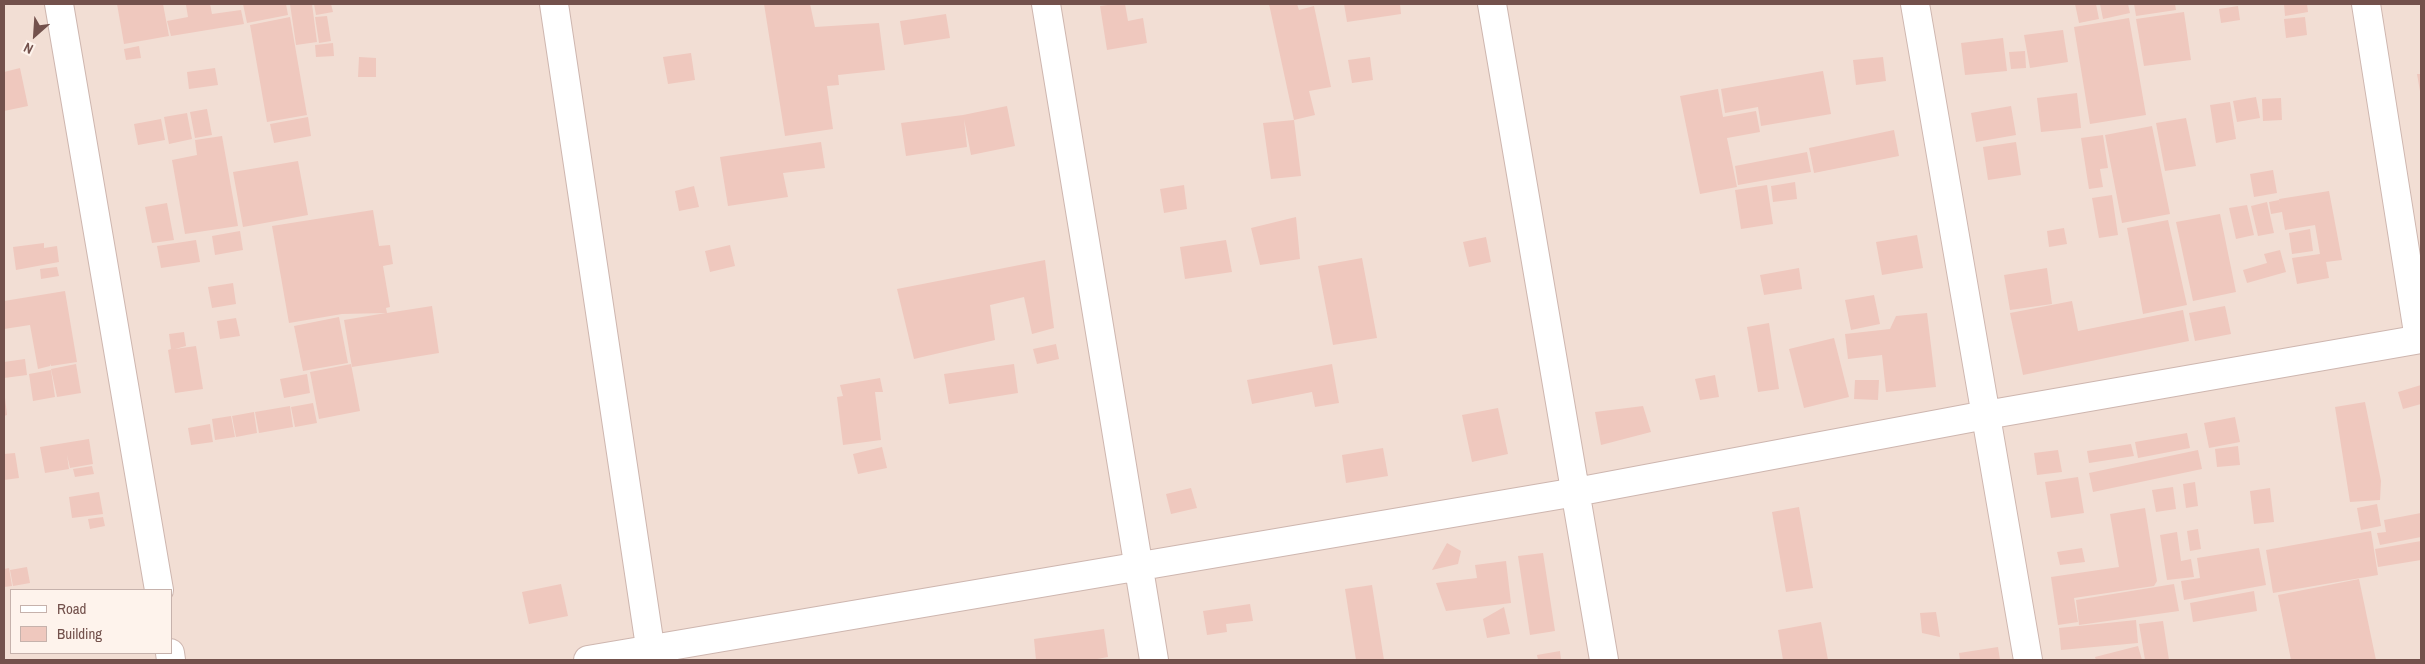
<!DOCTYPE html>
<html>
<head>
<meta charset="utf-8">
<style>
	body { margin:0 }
	#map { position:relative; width:2425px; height:664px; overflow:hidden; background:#fbeee6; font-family:"Archivo Narrow",sans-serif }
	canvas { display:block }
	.frame { position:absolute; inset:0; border:5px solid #73514c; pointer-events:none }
	.legend { position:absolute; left:10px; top:589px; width:162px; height:65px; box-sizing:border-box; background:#fef3ec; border:1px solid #c6b2ac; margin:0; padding:6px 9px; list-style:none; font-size:15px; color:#73514c }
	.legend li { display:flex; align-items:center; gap:10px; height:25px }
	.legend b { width:25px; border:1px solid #c6b2ac }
	.north { position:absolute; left:10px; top:10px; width:50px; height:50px; -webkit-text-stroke:4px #fef3ec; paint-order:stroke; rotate:206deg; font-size:14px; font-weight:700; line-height:20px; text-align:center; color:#73514c }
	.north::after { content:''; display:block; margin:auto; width:18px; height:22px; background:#73514c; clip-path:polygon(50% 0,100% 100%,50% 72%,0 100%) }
</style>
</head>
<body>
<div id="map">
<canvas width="2425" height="664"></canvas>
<div class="frame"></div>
<ul class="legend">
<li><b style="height:6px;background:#fff"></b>Road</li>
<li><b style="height:14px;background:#efc8be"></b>Building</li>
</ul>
<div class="north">N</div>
</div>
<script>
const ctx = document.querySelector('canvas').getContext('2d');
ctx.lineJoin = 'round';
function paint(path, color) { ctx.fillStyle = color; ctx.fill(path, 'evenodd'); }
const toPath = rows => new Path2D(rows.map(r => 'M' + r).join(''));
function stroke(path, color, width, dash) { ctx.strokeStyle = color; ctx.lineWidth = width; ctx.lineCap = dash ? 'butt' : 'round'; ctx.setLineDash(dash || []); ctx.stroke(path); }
const residential = toPath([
	[4,4,2421,4,2421,660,4,660],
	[11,590,171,590,171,653,11,653]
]);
const building = toPath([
	[117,4,163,4,169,36,124,44],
	[210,4,212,14,241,10,244,24,171,36,167,21,188,17,186,5],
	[243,4,286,4,288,15,247,23],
	[290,4,312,4,317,42,296,45],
	[314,4,331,4,333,12,316,15],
	[764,4,810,4,815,27,879,23,885,70,838,75,839,85,827,86,833,129,785,136],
	[1115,4,1125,4,1128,21,1143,18,1147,43,1107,50,1100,6],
	[1269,4,1297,4,1299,10,1314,6,1331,87,1309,91,1315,115,1294,120],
	[1344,4,1400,4,1401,14,1347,22],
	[2075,4,2096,4,2099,19,2079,23],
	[2100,4,2128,4,2130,13,2103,19],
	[2134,4,2175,4,2176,10,2136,16],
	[2284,4,2307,4,2308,12,2285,16],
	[2238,6,2240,20,2221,23,2219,9],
	[2184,12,2191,60,2144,66,2136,19],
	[946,14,950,38,904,45,900,21],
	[327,16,331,41,319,43,315,17],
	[290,17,307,115,267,122,250,25],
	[2305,17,2307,35,2286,38,2284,19],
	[2129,18,2146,115,2090,124,2074,27],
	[2063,30,2068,62,2030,68,2024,35],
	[2003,38,2007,71,1965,75,1961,43],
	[333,43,334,56,316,57,315,45],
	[139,46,141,58,126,60,124,49],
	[2025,51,2026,68,2011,69,2009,52],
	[691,53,695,80,668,84,663,57],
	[359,57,376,58,376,77,358,77],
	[1370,57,1373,80,1352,83,1348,60],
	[1883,57,1886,81,1856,85,1853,60],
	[20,68,28,106,4,111,4,72],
	[215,68,218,85,189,89,187,72],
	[1823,71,1831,114,1761,126,1758,107,1725,113,1721,89],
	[2417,74,2421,74,2421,91,2420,91],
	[1718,89,1723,117,1756,111,1760,132,1727,138,1737,187,1700,194,1680,96],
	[2077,93,2081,128,2041,132,2037,98],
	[2256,97,2260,118,2237,122,2233,101],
	[2281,98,2282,120,2263,121,2262,99],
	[2230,102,2236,139,2216,143,2210,105],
	[1007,106,1015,146,971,155,964,119,967,147,906,156,901,123,963,115],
	[2011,106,2016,135,1976,142,1971,113],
	[207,109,212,135,195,138,190,112],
	[187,113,192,139,169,144,164,117],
	[308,117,311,136,274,143,270,124],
	[2186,118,2196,166,2165,171,2156,123],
	[161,119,165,140,138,145,134,124],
	[1294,120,1301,176,1271,179,1263,123],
	[2152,126,2170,214,2122,223,2105,135],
	[1894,130,1899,156,1814,173,1809,148],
	[2103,135,2108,168,2100,169,2103,187,2089,189,2081,138],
	[222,136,238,226,185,234,172,160,197,155,195,140],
	[821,142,825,168,783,173,788,197,728,206,720,157],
	[2016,142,2021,175,1988,180,1983,147],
	[1807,152,1811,172,1738,185,1735,166],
	[298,161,308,215,243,227,233,172],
	[2273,170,2277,193,2254,197,2250,174],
	[1795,182,1797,199,1773,202,1771,186],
	[1184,185,1187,209,1164,213,1160,189],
	[1767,185,1773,224,1741,229,1735,190],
	[694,186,699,207,679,211,675,191],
	[2329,191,2342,260,2326,262,2329,278,2297,284,2292,258,2320,254,2315,225,2285,230,2282,212,2271,214,2269,202,2279,200,2280,205,2279,199],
	[2112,195,2118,235,2099,238,2092,198],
	[2267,202,2274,233,2258,236,2251,206],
	[167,203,174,240,152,243,145,207],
	[2247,205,2254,235,2236,239,2229,208],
	[373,210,379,246,390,245,393,264,383,266,390,307,386,308,387,313,432,306,439,353,352,367,344,320,386,313,342,314,289,323,272,226],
	[2220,214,2236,292,2193,301,2176,222],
	[1296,217,1300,259,1260,265,1251,228],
	[2168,220,2187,305,2143,314,2127,228],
	[2064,228,2067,244,2049,247,2047,231],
	[2310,229,2313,251,2292,254,2289,233],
	[240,231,243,250,215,255,212,236],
	[1917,235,1923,268,1882,275,1876,242],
	[1486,237,1491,262,1469,267,1463,242],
	[196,240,200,262,161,268,157,246],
	[1226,240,1232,272,1185,279,1180,247],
	[44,243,44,248,57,246,59,262,16,270,13,247],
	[730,245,735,266,710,272,705,251],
	[2280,250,2286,272,2247,283,2243,270,2267,263,2264,254],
	[1362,258,1377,338,1333,345,1318,266],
	[1045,260,1054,328,1032,334,1024,297,990,305,995,340,914,359,897,289],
	[57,267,59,276,41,279,40,269],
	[1799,268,1802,289,1764,295,1760,275],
	[2047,268,2052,304,2010,310,2004,275],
	[233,283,236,304,212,308,208,287],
	[65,291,77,362,51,366,50,364,50,366,38,369,30,325,4,329,4,301],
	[1874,295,1880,324,1851,330,1845,300],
	[2072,301,2078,331,2183,310,2189,341,2023,375,2010,313],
	[2225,306,2231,334,2195,341,2189,313],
	[1927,313,1936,387,1886,392,1882,355,1848,359,1845,334,1890,329,1896,316],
	[339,317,348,363,303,371,294,326],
	[236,318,240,336,220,339,217,321],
	[1769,323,1779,389,1758,392,1747,327],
	[184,332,186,346,175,349,196,346,203,389,175,393,168,350,171,349,169,334],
	[1834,338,1849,397,1804,408,1789,349],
	[1056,344,1059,359,1037,364,1033,349],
	[25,359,27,375,4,378,4,362],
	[76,364,81,393,57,397,51,369],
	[351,364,360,411,319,419,310,372],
	[1014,364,1018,393,949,404,944,374],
	[1332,364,1339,403,1315,407,1312,392,1252,404,1247,380],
	[51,370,55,397,33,401,29,374],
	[307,374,310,393,284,398,280,379],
	[1715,375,1719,397,1700,400,1695,379],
	[880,378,883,392,875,392,881,440,843,445,837,397,843,396,840,385],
	[1855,380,1879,380,1878,400,1854,399],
	[2421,385,2421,404,2403,409,2398,392],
	[5,398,7,415,4,416,4,399],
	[2365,402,2381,481,2380,500,2350,502,2335,407],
	[313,403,317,423,295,427,291,407],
	[290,406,293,427,259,433,255,412],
	[1643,406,1651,432,1601,445,1595,412],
	[1498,408,1508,454,1472,462,1462,415],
	[254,412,257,433,236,437,232,416],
	[231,416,235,437,215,440,212,419],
	[2235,417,2240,442,2209,448,2204,423],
	[210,424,213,442,191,445,188,428],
	[2187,433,2190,448,2138,458,2135,442],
	[89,439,93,464,70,468,67,455,69,469,45,473,40,447],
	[2131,444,2134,456,2089,463,2087,451],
	[2238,446,2240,465,2217,467,2215,449],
	[882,447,887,468,858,474,853,454],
	[1383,448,1388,476,1346,483,1342,455],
	[2058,450,2062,472,2037,475,2034,453],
	[2198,450,2202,469,2093,492,2089,473],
	[15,453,19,478,4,480,4,454],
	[92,466,94,474,75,477,73,469],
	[2078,477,2084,513,2051,518,2045,482],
	[2195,482,2198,506,2186,508,2183,484],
	[2173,487,2176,509,2156,512,2152,490],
	[1191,488,1197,508,1171,514,1166,494],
	[2270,488,2274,522,2254,524,2250,491],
	[99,492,103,514,72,518,69,497],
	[2377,504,2381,526,2361,530,2357,508],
	[1799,507,1813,588,1786,592,1772,512],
	[2145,508,2157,581,2154,586,2074,598,2078,622,2058,625,2051,577,2119,567,2110,514],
	[2421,513,2421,537,2380,545,2377,533,2386,532,2384,520],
	[103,517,105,526,90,529,88,519],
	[2198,529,2201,549,2190,551,2187,531],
	[2371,531,2378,575,2273,593,2266,550],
	[2177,532,2181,561,2191,559,2194,577,2167,580,2160,535],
	[2421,541,2421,560,2378,567,2375,549],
	[1447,543,1461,551,1458,564,1432,570],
	[2082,548,2085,562,2060,565,2057,552],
	[2259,548,2266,585,2184,600,2181,581,2200,578,2197,558],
	[1543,553,1555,631,1530,635,1518,556],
	[1506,561,1511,603,1446,611,1436,583,1477,578,1475,565],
	[27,567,30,583,13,586,10,570],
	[9,568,12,586,4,587,4,569],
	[2359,579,2376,660,2291,660,2278,595],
	[561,584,568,616,529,624,522,592],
	[2174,584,2179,611,2079,625,2076,600],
	[1372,585,1384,660,1356,660,1345,589],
	[2254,591,2257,611,2193,622,2190,603],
	[1250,604,1253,621,1226,624,1227,632,1207,635,1203,611],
	[1504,607,1510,634,1487,638,1483,619],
	[1936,612,1940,637,1922,633,1920,613],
	[2136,620,2138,643,2061,650,2059,628],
	[2163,621,2169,660,2145,660,2139,624],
	[1821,622,1828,660,1783,660,1778,630],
	[1104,629,1108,657,1092,660,1036,660,1034,639],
	[2138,646,2142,660,2096,660,2095,657],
	[1998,647,2000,660,1960,660,1959,653],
	[1560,651,1561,660,1538,660,1537,655]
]);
const street = toPath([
	[59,4,159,590],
	[554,4,652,660],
	[1046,4,1154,660],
	[1492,4,1604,660],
	[1915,4,2028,660],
	[2366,4,2419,339],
	[170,653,171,660],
	[588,660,1576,492,1986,415,2421,339]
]);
paint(residential, '#f2ded4');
paint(building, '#efc8be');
stroke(street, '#ceb6af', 30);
stroke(street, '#fff', 28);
</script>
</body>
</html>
